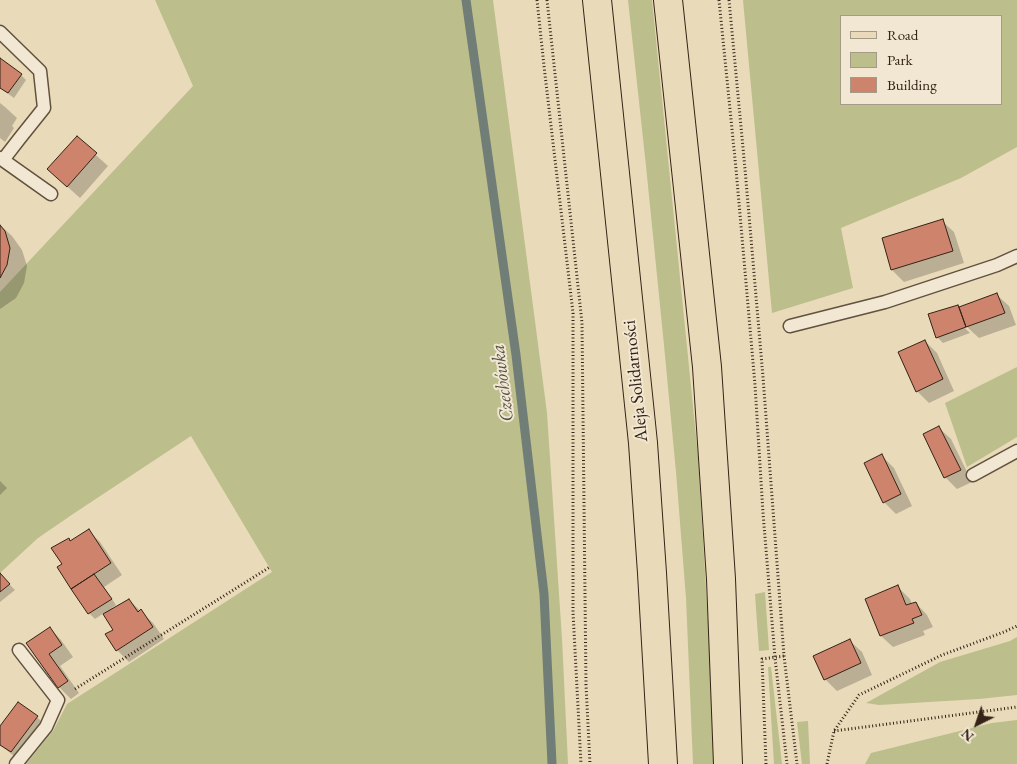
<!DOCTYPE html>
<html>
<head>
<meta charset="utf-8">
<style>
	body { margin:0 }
	#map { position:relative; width:1017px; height:764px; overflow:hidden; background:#e9dab9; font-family:"EB Garamond",serif }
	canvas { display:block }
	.legend { position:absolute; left:840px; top:15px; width:162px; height:90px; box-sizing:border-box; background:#f1e7d2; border:1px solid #a59987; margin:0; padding:6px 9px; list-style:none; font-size:15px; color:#342316 }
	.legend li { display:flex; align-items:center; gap:10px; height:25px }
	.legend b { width:25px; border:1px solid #a59987 }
	.north { position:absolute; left:952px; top:699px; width:50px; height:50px; -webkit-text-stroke:4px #f1e7d2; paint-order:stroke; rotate:221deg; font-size:14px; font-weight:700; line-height:20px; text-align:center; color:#342316 }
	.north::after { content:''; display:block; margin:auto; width:18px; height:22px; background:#342316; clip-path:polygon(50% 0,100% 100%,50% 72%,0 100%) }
</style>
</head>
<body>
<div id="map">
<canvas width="1017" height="764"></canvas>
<ul class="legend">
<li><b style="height:6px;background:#e9dab9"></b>Road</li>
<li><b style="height:14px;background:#bcbe8b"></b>Park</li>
<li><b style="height:14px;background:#ce846c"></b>Building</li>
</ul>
<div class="north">N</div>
</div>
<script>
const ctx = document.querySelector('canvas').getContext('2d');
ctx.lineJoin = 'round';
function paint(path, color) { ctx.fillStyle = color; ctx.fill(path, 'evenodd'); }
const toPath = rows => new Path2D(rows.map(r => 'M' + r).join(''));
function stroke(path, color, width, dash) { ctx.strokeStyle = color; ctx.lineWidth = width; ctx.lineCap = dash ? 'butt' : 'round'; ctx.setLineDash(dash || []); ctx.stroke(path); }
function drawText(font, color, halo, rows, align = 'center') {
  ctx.font = font + ' "EB Garamond",serif'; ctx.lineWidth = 4; ctx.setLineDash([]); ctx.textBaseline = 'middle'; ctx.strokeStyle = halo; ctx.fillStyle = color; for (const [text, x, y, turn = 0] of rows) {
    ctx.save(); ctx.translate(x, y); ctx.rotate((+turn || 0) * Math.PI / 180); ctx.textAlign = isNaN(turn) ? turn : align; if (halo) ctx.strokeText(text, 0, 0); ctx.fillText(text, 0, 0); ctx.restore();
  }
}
const green = toPath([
	[155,0,493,0,547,413,562,639,568,764,26,764,53,731,67,704,272,572,191,436,73,514,38,538,0,573,0,292,193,86],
	[628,0,652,0,698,456,710,655,714,764,693,764,686,598,676,472,664,345,646,166],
	[743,0,1017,0,1017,147,961,178,841,228,853,288,772,313],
	[841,16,1001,16,1001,104,841,104],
	[1017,367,1017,437,967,467,945,403],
	[765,592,769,650,759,651,755,594],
	[1017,637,1017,695,979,699,879,705,866,703,940,662,1010,641],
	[768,667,771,667,782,764,774,764],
	[1017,720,1017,764,865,764,871,753,992,723],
	[808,721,810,764,802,764,797,722]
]);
const shadow = toPath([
	[0,60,21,75,26,80,14,98,0,88],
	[0,103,5,107,17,118,12,126,14,128,5,142,0,138],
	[77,138,108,166,80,198,61,181],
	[942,221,954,232,964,263,904,282,892,270,883,239],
	[0,225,12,236,22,250,27,266,24,283,16,298,0,309],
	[997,295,1009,306,1016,325,979,338,966,326,963,326,970,333,943,343,937,337,959,308],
	[925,341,937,353,954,391,929,403,917,391],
	[939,428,951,439,972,482,957,489,945,477],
	[882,456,894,468,912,506,896,514,884,502],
	[0,481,7,488,0,495],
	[88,530,100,542,122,575,104,587,116,605,112,608,113,610,129,600,153,623,164,639,129,662,117,650,115,630,104,613,95,619,89,613,58,568,64,565,69,539,71,542],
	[0,575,15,590,0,602],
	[898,587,910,599,912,604,916,603,927,615,933,627,923,631,925,635,893,647,881,636,867,599],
	[50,628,61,640,73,657,60,666,79,693,71,699,59,687,28,643],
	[850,641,862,652,872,675,837,691,825,679],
	[37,717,49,729,23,763,0,745,0,729]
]);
const stream = toPath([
	[466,0,516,355,544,594,552,764]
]);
const building = toPath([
	[0,58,22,74,8,93,0,88,0,58],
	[77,136,97,153,67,187,47,169,77,136],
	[943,219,953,251,891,270,882,238,943,219],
	[0,225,5,231,10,248,7,265,0,278,0,225],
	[997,293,1005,313,966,327,959,307,997,293],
	[958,305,966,327,936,338,928,314,958,305],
	[925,340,943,379,916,392,898,352,925,340],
	[939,426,961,470,944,478,923,434,939,426],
	[882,454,901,494,883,503,864,463,882,454],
	[89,529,111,563,71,589,57,567,62,564,51,548,69,538,70,541,89,529],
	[0,573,10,584,0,592,0,573],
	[94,574,112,599,88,614,71,589,94,574],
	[898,585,906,605,916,602,922,615,912,619,914,623,880,636,865,599,898,585],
	[129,599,138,612,141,609,153,627,116,651,105,634,113,630,103,614,129,599],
	[50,627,62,645,49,654,68,681,58,688,26,643,50,627],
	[850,639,861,663,824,680,813,656,850,639],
	[18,702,38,716,11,752,0,745,0,726,18,702]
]);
const path = toPath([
	[537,0,544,66,573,313,573,612,581,764],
	[547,0,582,323,586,685,590,764],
	[719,0,736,169,755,385,763,513,775,658,787,764],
	[729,0,745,169,763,377,784,656,797,764],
	[75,689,270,567],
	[834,731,1017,707],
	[766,764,762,659,784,656],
	[827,764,834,731,859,695,942,655,1004,632,1017,626]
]);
const lane = toPath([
	[0,32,40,71,44,108,20,138,3,160],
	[0,158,51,194],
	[790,326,885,302,997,265,1017,256],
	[973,475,1017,451],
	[16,764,46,727,58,700,19,650]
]);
const primary = toPath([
	[597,0,643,443,652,573,663,764],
	[668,0,707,367,721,579,728,764]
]);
const streetNames = [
	["Aleja Solidarności",636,381,-96]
];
const waterNames = [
	["Czechówka",503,383,-97]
];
paint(green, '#bcbe8b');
paint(shadow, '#0003');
stroke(stream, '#717d77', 9);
paint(building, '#ce846c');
stroke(building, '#342316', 1);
stroke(lane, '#61513f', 15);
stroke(primary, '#342316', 30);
stroke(path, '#342316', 3, [1, 2.5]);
stroke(lane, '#f1e7d2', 12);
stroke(primary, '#e9dab9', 28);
drawText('18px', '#342316', '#f1e7d2', streetNames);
drawText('italic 19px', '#535047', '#f1e7d2', waterNames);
</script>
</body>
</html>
